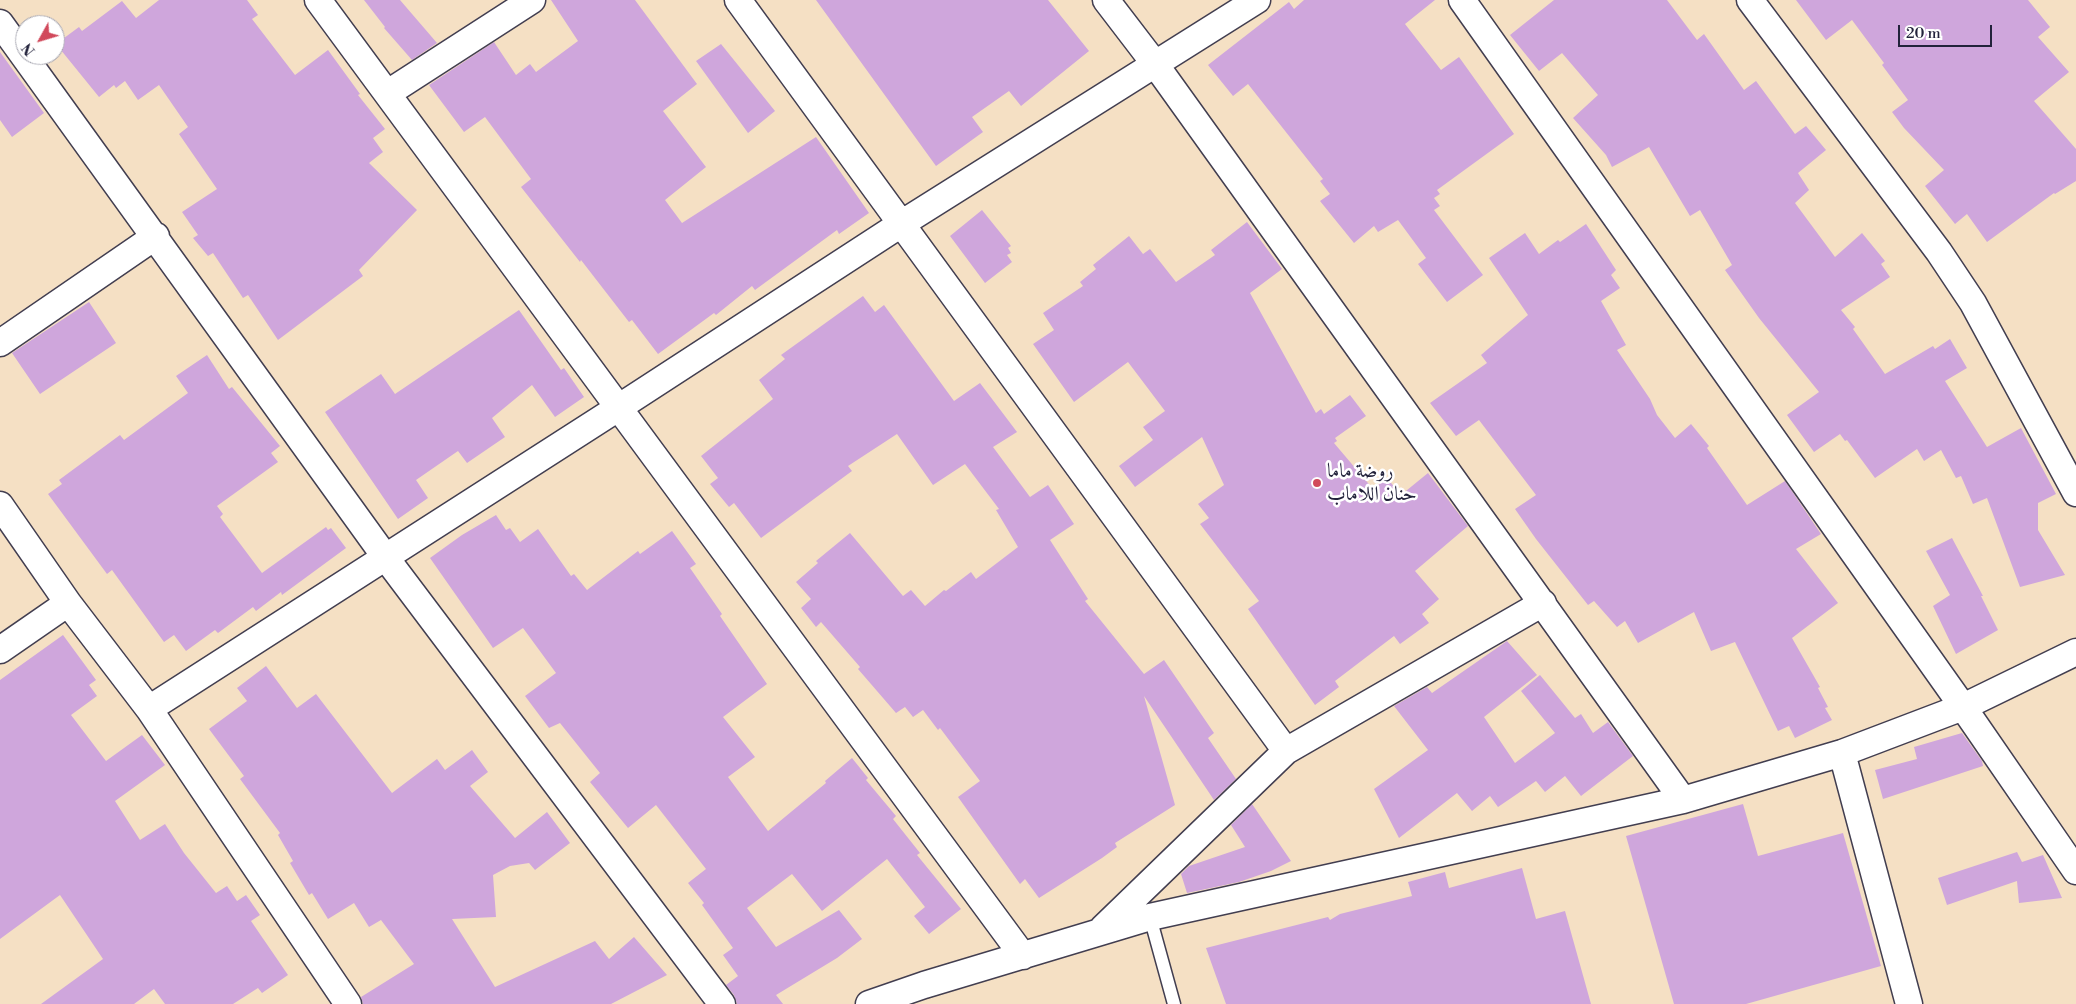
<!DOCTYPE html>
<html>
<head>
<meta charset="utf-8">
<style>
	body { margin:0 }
	#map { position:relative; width:2076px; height:1004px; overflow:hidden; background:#f5e0c4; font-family:"Libre Bodoni",serif }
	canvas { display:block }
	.north { position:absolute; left:15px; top:15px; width:50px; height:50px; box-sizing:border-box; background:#fff; border:1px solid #a7a7b1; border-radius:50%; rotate:231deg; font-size:14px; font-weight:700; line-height:20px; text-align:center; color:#22223b }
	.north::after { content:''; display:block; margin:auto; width:18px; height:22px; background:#d1495b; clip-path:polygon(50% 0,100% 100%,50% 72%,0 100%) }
	.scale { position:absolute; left:1898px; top:25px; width:94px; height:22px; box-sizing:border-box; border:2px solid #22223b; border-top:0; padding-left:6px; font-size:15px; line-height:18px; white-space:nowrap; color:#22223b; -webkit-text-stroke:4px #fff; paint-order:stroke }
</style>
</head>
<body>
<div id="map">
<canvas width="2076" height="1004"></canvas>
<div class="north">N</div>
<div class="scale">20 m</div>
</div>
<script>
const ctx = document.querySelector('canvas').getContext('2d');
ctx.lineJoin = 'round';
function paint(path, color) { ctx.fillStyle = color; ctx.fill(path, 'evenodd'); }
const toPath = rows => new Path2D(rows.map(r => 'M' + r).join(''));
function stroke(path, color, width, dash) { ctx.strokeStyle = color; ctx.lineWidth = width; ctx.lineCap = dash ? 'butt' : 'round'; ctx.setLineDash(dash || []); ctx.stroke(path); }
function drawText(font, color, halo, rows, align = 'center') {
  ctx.font = font + ' "Libre Bodoni",Amiri,serif'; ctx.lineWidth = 5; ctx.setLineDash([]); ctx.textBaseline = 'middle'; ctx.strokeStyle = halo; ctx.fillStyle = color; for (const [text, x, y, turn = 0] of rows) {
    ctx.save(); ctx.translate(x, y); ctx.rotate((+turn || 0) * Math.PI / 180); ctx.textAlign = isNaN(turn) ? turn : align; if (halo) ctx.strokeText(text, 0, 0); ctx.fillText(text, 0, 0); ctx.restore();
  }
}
const building = toPath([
	[159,0,247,0,258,15,252,19,295,75,328,50,360,94,358,95,385,129,373,138,383,152,369,163,417,210,359,270,363,276,278,340,248,295,243,298,213,253,208,256,193,238,198,235,182,212,217,189,179,134,188,127,159,85,138,100,125,81,116,88,114,85,99,97,56,44,79,27,82,31,122,1,136,18],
	[364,0,400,0,437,43,412,60,384,28,385,27],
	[551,0,635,0,697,84,663,111,706,167,665,200,682,223,816,137,869,213,839,234,837,230,755,290,752,286,716,315,714,313,658,354,632,320,629,322,581,260,580,262,521,187,531,179,485,117,464,132,429,85,494,42,516,75,530,64,536,72,578,41],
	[816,0,1048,0,1089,51,1021,106,1009,91,972,117,983,132,936,166],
	[1304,0,1435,0,1405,24,1441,70,1459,57,1514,134,1437,190,1440,194,1434,198,1440,206,1434,210,1483,275,1447,302,1418,264,1426,258,1398,220,1378,232,1374,226,1354,243,1320,201,1330,194,1320,181,1323,179,1248,84,1233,96,1208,65,1289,2,1294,9],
	[1554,0,1667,0,1697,40,1704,34,1744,90,1756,81,1795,134,1806,126,1826,150,1798,173,1809,190,1795,203,1835,257,1862,233,1885,261,1881,264,1890,277,1841,310,1855,327,1853,329,1885,374,1933,346,1935,349,1950,339,1967,368,1945,381,1987,447,2021,428,2056,494,2038,503,2038,530,2065,575,2020,587,1987,498,1973,504,1961,476,1956,478,1941,450,1924,461,1917,449,1875,478,1847,440,1845,441,1840,434,1814,452,1787,415,1819,392,1759,318,1725,270,1732,265,1700,210,1690,216,1649,147,1612,167,1606,155,1573,118,1598,95,1562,53,1539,71,1510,35],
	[1796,0,2028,0,2050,27,2038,37,2069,72,2034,101,2076,149,2076,181,2055,194,2054,193,1987,242,1967,214,1955,224,1925,186,1944,170,1904,128,1892,112,1908,100,1882,65,1884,63,1852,20,1826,40],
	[721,44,775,111,748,133,696,61],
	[0,52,44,113,12,137,0,120],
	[982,210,1011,246,1008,248,1011,253,1007,255,1012,262,985,283,950,236],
	[1247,222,1282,269,1250,293,1316,413,1321,409,1324,414,1350,395,1366,416,1335,438,1337,441,1334,443,1373,489,1387,478,1401,495,1428,473,1468,526,1415,571,1439,599,1422,614,1429,623,1400,644,1394,636,1335,681,1339,687,1315,705,1248,609,1259,601,1200,524,1209,518,1198,504,1224,485,1202,437,1135,487,1119,466,1153,440,1143,427,1165,411,1128,362,1074,402,1033,344,1054,330,1043,313,1083,286,1080,282,1096,269,1093,265,1129,236,1143,254,1150,249,1176,282,1215,255,1211,250],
	[1586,224,1616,270,1611,275,1620,288,1601,301,1626,345,1617,350,1650,399,1657,415,1675,438,1691,424,1709,446,1707,448,1747,505,1785,481,1821,534,1796,549,1838,603,1792,638,1820,687,1818,688,1828,707,1825,708,1832,720,1795,738,1789,726,1778,731,1735,642,1711,651,1694,612,1638,643,1625,621,1617,627,1594,601,1588,605,1536,539,1515,509,1536,495,1479,420,1456,436,1430,403,1487,363,1481,355,1528,315,1489,258,1525,233,1539,254,1558,240,1560,242],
	[863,296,875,312,884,305,954,401,980,383,1017,432,993,447,1030,497,1048,485,1074,524,1050,540,1088,599,1085,601,1144,674,1164,660,1214,733,1208,738,1236,779,1214,800,1144,696,1175,805,1115,843,1117,847,1102,858,1039,898,1025,879,1020,884,958,797,980,781,940,728,938,730,923,710,913,717,905,707,896,713,858,669,860,667,821,622,816,627,801,608,811,599,796,582,818,563,816,561,850,533,903,596,911,590,925,606,944,590,946,591,971,572,976,579,1018,547,996,510,999,509,965,464,933,485,897,434,848,466,852,471,761,538,734,503,729,507,710,484,718,478,701,456,773,399,759,380,785,359,781,355],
	[89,302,116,343,40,394,12,353],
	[519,310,561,370,564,368,584,397,555,417,532,385,492,418,505,437,467,463,458,451,416,480,428,498,398,519,325,412,381,374,395,394],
	[207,355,229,389,232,387,280,446,271,453,278,462,217,506,223,514,220,517,262,573,326,527,328,530,331,528,346,548,282,595,281,592,256,611,253,607,218,633,215,630,186,651,174,635,164,642,112,570,107,574,48,494,62,484,59,480,120,435,124,440,188,393,176,376],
	[496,515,506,530,510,528,520,542,538,529,571,576,574,574,587,590,638,551,640,554,672,531,696,564,690,568,722,614,720,616,767,684,723,717,755,757,728,777,768,831,826,783,825,781,852,758,868,778,866,780,896,816,893,819,920,853,917,855,961,909,929,934,914,916,925,907,887,859,822,911,792,874,747,908,776,947,839,910,862,939,837,958,776,995,783,1004,737,1004,734,995,726,985,738,976,723,955,733,948,702,905,704,903,688,883,706,869,656,805,628,828,590,782,600,773,560,723,549,728,525,696,556,673,523,628,493,648,430,558,462,535],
	[1952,538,1983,596,1981,596,1998,630,1956,654,1933,606,1950,595,1926,551],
	[63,635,96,680,89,685,97,696,71,715,106,761,142,735,165,765,115,801,140,840,165,824,184,853,216,893,227,886,237,901,246,895,260,915,251,921,288,975,262,993,258,988,233,1004,165,1004,154,989,134,1004,41,1004,103,959,60,895,0,939,0,680],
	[1507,641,1537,675,1484,717,1515,763,1555,733,1521,691,1540,675,1575,718,1581,714,1593,733,1608,722,1633,756,1581,796,1565,776,1545,792,1536,781,1498,807,1490,796,1472,811,1457,793,1399,838,1374,789,1428,750,1394,706,1427,687,1432,693],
	[266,666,297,708,316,694,392,793,437,759,445,770,472,750,488,772,470,786,515,838,547,812,570,843,535,870,529,863,510,866,493,875,496,917,452,919,495,987,595,941,609,959,634,937,667,975,611,1004,363,1004,361,997,414,964,381,920,369,927,354,903,328,919,312,893,309,895,290,863,293,861,278,835,280,833,240,779,244,776,209,729,247,701,237,688],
	[1962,733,1982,761,1983,766,1883,799,1875,770,1917,759,1914,747],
	[1252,804,1291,861,1271,871,1239,882,1187,893,1181,874,1189,866,1245,847,1231,825],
	[1743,804,1758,856,1843,833,1881,966,1746,1004,1674,1004,1626,836],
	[2017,852,2022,862,2043,855,2062,898,2019,903,2017,881,1947,905,1938,878],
	[1522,868,1536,919,1565,911,1591,1004,1226,1004,1206,948,1328,917,1330,920,1340,914,1412,896,1408,882,1445,872,1449,888]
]);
const service = toPath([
	[1150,917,1174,1004]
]);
const minor = toPath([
	[318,0,1023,956],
	[738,0,1286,751],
	[1106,0,1155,64,1683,800],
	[1462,0,1963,707,2076,871],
	[1750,0,1939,252,1973,303,2076,493],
	[0,23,386,558,722,1004],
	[388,93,532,0],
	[0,343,156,236],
	[0,505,68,603,149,709,348,1004],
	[0,650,68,603],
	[149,709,618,408,901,224,1257,0],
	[1842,753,1909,1004],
	[1103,928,1286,751,1543,603],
	[869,1004,924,985,1150,917,1683,800,1842,753,1963,707,2076,652]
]);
const markers = [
	[1317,483,5,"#d1495b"]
];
const poiNames = [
	["روضة ماما",1327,472],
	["حنان اللاماب",1327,495]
];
paint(building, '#cfa6dc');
stroke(service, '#423e50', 15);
stroke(minor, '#423e50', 29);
stroke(service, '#fff', 12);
stroke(minor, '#fff', 26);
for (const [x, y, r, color] of markers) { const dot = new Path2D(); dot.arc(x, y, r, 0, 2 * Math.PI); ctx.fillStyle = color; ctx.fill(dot); stroke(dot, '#fff', 2); }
drawText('20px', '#22223b', '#fff', poiNames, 'left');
</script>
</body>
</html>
